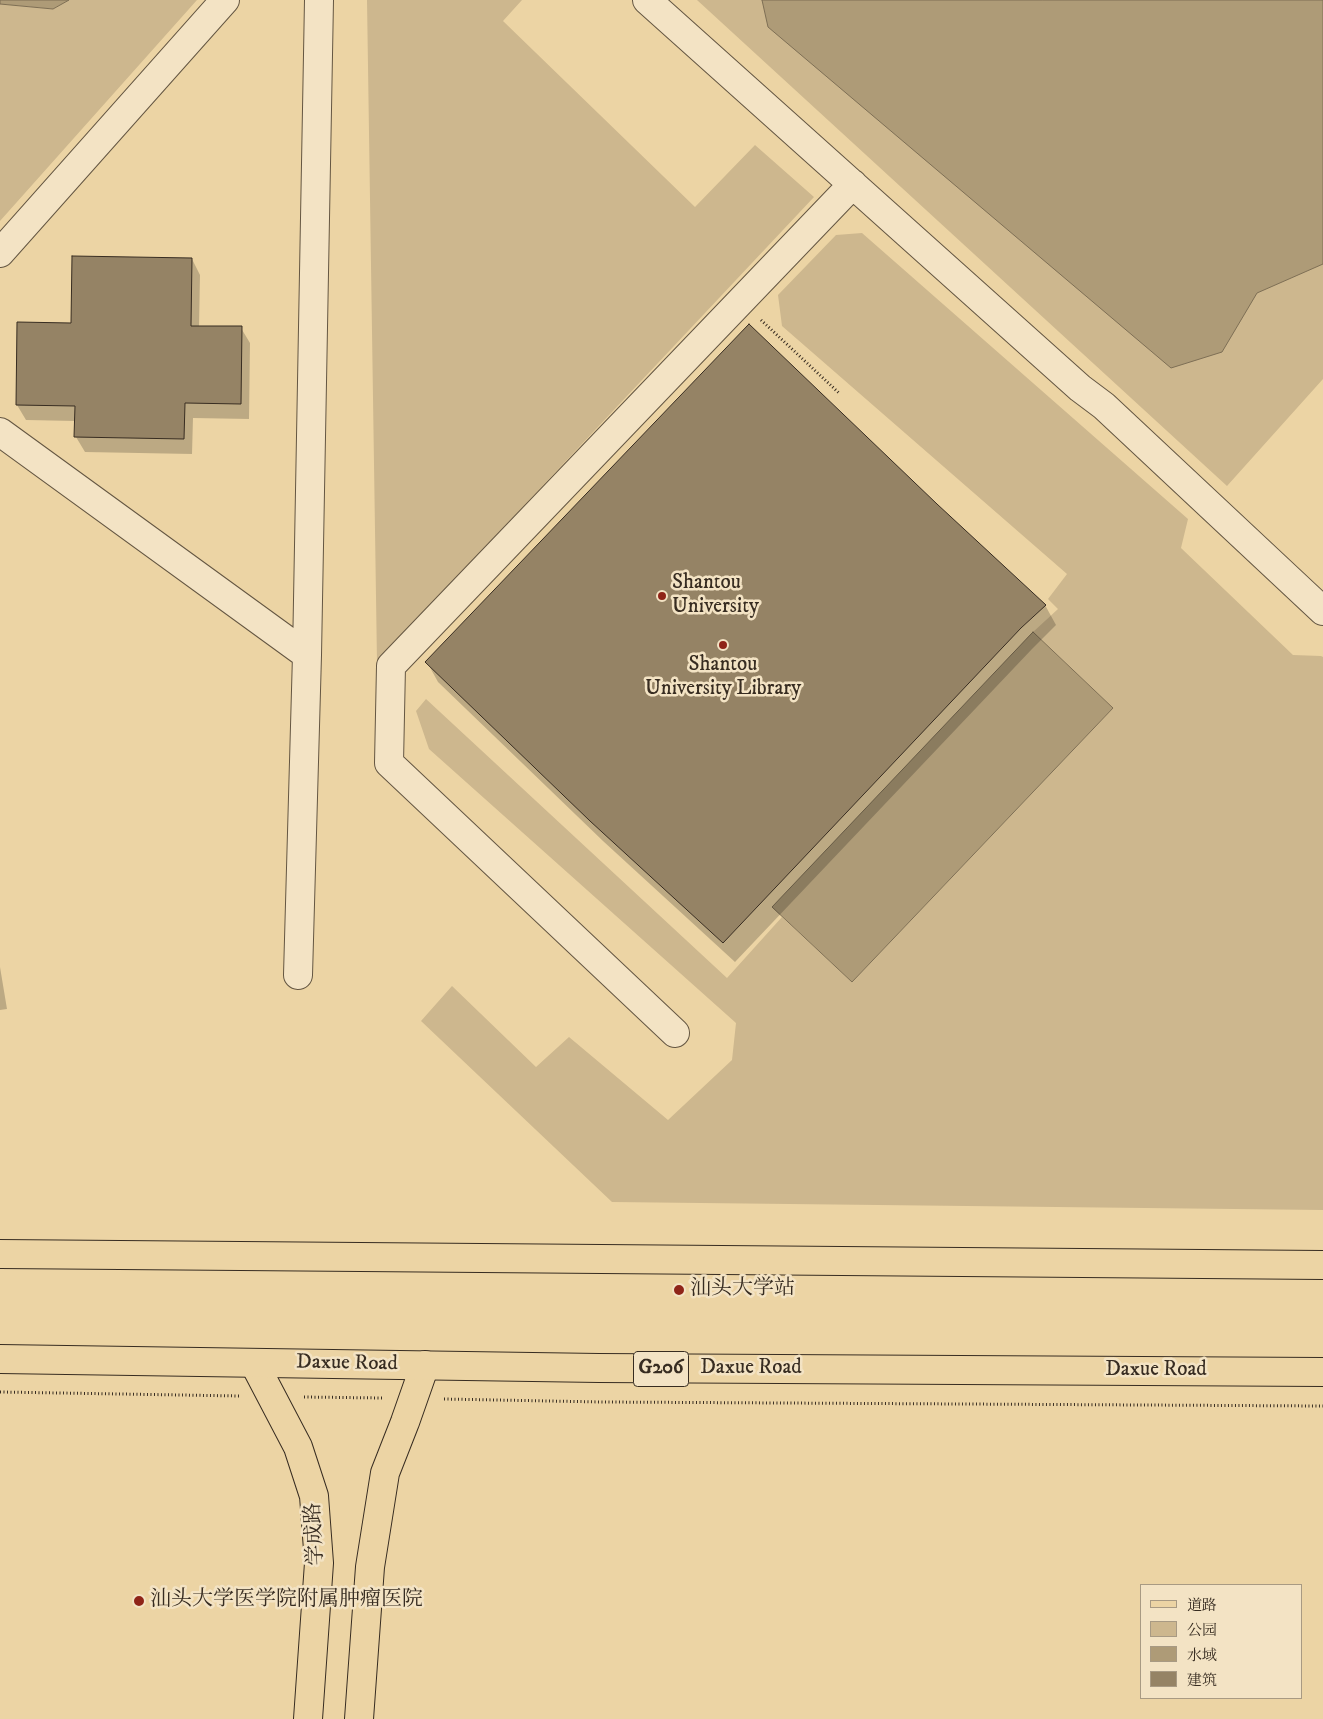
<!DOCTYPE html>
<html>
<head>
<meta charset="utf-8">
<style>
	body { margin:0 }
	#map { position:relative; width:1323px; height:1719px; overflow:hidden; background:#ecd4a4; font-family:"IM FELL DW Pica","Noto Serif SC",serif }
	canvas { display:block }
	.legend { position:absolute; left:1140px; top:1584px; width:162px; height:115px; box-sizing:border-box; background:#f3e3c4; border:1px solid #a89a83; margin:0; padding:6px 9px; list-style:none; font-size:15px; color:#372c21 }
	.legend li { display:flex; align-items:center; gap:10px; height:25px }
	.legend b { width:25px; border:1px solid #a89a83 }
</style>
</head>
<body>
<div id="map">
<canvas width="1323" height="1719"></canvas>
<ul class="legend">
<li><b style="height:6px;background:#ecd4a4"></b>道路</li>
<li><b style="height:14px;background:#cdb78e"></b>公园</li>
<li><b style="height:14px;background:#ae9b77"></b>水域</li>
<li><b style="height:14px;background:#958365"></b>建筑</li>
</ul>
</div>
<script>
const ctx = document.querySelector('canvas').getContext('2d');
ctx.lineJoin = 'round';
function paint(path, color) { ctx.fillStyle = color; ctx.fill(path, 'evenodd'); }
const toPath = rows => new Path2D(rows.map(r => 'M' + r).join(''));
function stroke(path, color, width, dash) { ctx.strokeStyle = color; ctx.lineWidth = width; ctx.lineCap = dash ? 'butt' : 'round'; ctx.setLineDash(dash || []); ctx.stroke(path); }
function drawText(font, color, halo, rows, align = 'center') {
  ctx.font = font + ' "IM FELL DW Pica","Noto Serif SC",serif'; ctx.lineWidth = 5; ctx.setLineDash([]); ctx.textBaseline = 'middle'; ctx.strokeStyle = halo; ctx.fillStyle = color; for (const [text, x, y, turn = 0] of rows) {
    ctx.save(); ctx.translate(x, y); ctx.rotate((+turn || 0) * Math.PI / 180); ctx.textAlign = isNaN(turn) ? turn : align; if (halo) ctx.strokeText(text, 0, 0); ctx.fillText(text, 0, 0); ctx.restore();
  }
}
const green = toPath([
	[69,0,197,0,0,221,0,4,53,9],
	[367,0,522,0,503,21,695,207,755,145,814,197,377,662],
	[697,0,1323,0,1323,379,1227,486],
	[862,233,1188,519,1181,548,1293,655,1321,656,1323,657,1323,1210,612,1202,421,1021,452,986,536,1067,569,1037,668,1120,732,1060,736,1023,429,749,416,711,426,699,727,978,782,917,852,982,1113,708,1033,632,1058,609,1048,599,1067,574,782,326,778,295,836,235]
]);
const water = toPath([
	[0,0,69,0,53,9,0,4,0,0],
	[762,0,1323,0,1323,264,1257,293,1222,352,1171,368,768,27,762,0],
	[1033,632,1113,708,852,982,772,907,1033,632]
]);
const shadow = toPath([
	[192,259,200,275,199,327,241,328,250,343,249,419,193,418,192,454,85,452,76,437,76,421,26,420,17,405,73,324],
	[936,505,1045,605,1056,625,1032,649,735,962,603,841,438,682,427,662],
	[0,967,7,1009,0,1010]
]);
const building = toPath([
	[72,256,192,258,191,326,242,326,241,404,185,403,184,439,74,437,75,406,16,405,17,322,71,323,72,256],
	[749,324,937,504,1046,605,1021,628,723,943,590,821,425,662,749,324]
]);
const path = toPath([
	[761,320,839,393],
	[0,1392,240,1396],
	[304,1397,382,1398],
	[444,1399,602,1402,1323,1406]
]);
const minor = toPath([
	[647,0,1080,388,1104,406,1323,611],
	[0,253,225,0],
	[0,432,307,655],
	[298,975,307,655,319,0],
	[675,1033,389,763,391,666,853,184]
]);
const major = toPath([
	[254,1363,298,1447,314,1496,319,1563,308,1719],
	[359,1719,370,1567,385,1473,405,1422,425,1365]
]);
const highway = toPath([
	[0,1254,1323,1265],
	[0,1359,599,1368,1323,1372]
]);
const markers = [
	[662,596,5,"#8f2418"],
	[723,645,5,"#8f2418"],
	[679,1290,6,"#8f2418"],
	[139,1601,6,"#8f2418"]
];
const shields = [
	[661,1369,55]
];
const shieldNames = [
	["G206",661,1369]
];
const poiNames = [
	["Shantou",672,584],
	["University",672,608],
	["Shantou",723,666,"center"],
	["University Library",723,690,"center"],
	["汕头大学站",690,1290],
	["汕头大学医学院附属肿瘤医院",150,1601]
];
const streetNames = [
	["Daxue Road",347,1364,1],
	["Daxue Road",751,1369],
	["Daxue Road",1156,1371],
	["学成路",316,1534,-93]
];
paint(green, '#cdb78e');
paint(water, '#ae9b77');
stroke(water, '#7e6f55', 1);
paint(shadow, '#0003');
paint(building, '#958365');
stroke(building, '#372c21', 1);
stroke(minor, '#645642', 30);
stroke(major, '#372c21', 30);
stroke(highway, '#372c21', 30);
stroke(path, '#372c21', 3, [1, 2.5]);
stroke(minor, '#f3e3c4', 28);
stroke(major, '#ecd4a4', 28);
stroke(highway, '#ecd4a4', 28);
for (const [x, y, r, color] of markers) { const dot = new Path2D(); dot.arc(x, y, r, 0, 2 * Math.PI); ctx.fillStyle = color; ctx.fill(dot); stroke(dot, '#f3e3c4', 2); }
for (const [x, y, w] of shields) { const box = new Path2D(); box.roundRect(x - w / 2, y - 17.5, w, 35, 4); ctx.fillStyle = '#f3e3c4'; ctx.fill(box); stroke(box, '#372c21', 1); }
drawText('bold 20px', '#372c21', null, shieldNames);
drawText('21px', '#372c21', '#f3e3c4', poiNames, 'left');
drawText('21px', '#372c21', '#f3e3c4', streetNames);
</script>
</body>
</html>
